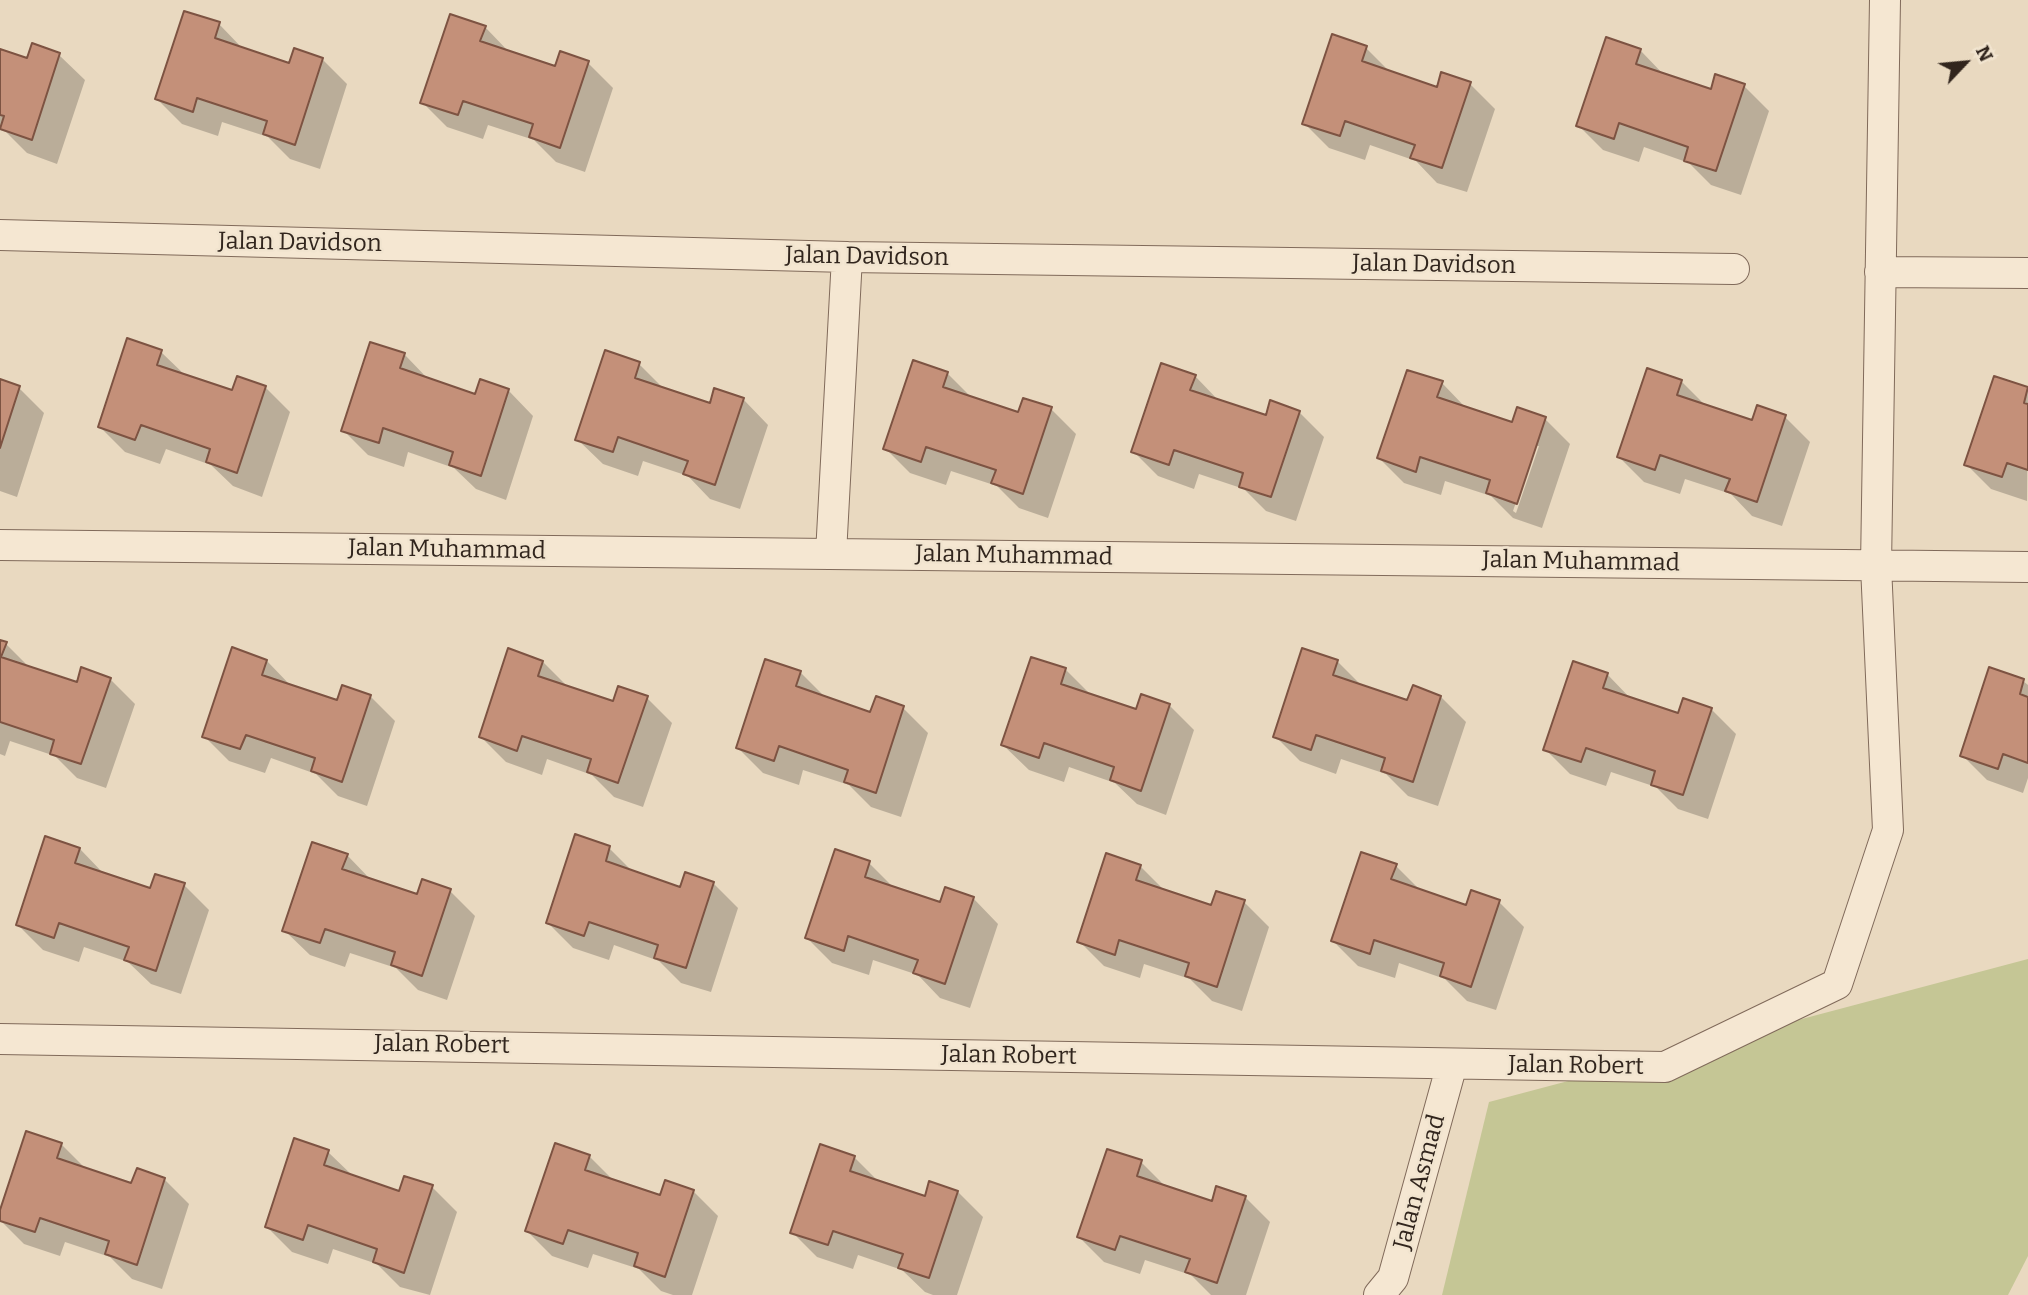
<!DOCTYPE html>
<html>
<head>
<meta charset="utf-8">
<style>
	body { margin:0 }
	#map { position:relative; width:2028px; height:1295px; overflow:hidden; background:#e9d9c0; font-family:Bitter,serif }
	canvas { display:block }
	.north { position:absolute; left:1930px; top:28px; width:70px; height:70px; -webkit-text-stroke:5px #f1e4cf; paint-order:stroke; rotate:64deg; font-size:19px; font-weight:700; line-height:28px; text-align:center; color:#31251d }
	.north::after { content:''; display:block; margin:auto; width:24px; height:32px; background:#31251d; clip-path:polygon(50% 0,100% 100%,50% 72%,0 100%) }
</style>
</head>
<body>
<div id="map">
<canvas width="2028" height="1295"></canvas>
<div class="north">N</div>
</div>
<script>
const ctx = document.querySelector('canvas').getContext('2d');
ctx.lineJoin = 'round';
function paint(path, color) { ctx.fillStyle = color; ctx.fill(path, 'evenodd'); }
const toPath = rows => new Path2D(rows.map(r => 'M' + r).join(''));
function stroke(path, color, width, dash) { ctx.strokeStyle = color; ctx.lineWidth = width; ctx.lineCap = dash ? 'butt' : 'round'; ctx.setLineDash(dash || []); ctx.stroke(path); }
function drawText(font, color, halo, rows, align = 'center') {
  ctx.font = font + ' Bitter,serif'; ctx.lineWidth = 5; ctx.setLineDash([]); ctx.textBaseline = 'middle'; ctx.strokeStyle = halo; ctx.fillStyle = color; for (const [text, x, y, turn = 0] of rows) {
    ctx.save(); ctx.translate(x, y); ctx.rotate((+turn || 0) * Math.PI / 180); ctx.textAlign = isNaN(turn) ? turn : align; if (halo) ctx.strokeText(text, 0, 0); ctx.fillText(text, 0, 0); ctx.restore();
  }
}
const green = toPath([
	[2028,959,2028,1256,2008,1295,1442,1295,1489,1102]
]);
const shadow = toPath([
	[219,24,244,50,290,65,322,59,347,84,320,169,290,159,268,137,222,122,218,136,182,124,157,99],
	[485,27,510,53,556,68,588,63,613,88,585,172,556,162,534,140,488,125,483,139,447,127,422,102],
	[1366,48,1391,73,1438,89,1470,84,1495,109,1467,192,1437,183,1416,161,1370,145,1365,160,1329,148,1304,123],
	[1640,50,1665,76,1712,91,1744,86,1769,111,1741,195,1711,185,1689,163,1644,147,1639,162,1603,150,1578,125],
	[0,51,28,60,59,55,85,80,57,164,27,153,6,132,0,130],
	[371,344,405,355,430,381,476,396,508,390,533,416,506,500,476,489,454,468,408,452,404,467,368,455,343,430],
	[161,352,187,377,233,393,265,387,290,412,262,497,233,486,211,465,166,449,160,464,125,452,100,427],
	[639,364,664,389,711,405,743,399,768,425,740,509,710,499,688,476,643,461,638,476,603,464,577,439],
	[947,373,972,398,1019,415,1051,409,1076,434,1048,518,1019,508,997,486,951,471,946,485,910,473,885,448],
	[1195,376,1220,402,1267,417,1299,412,1324,437,1296,521,1266,511,1244,489,1199,474,1194,489,1158,476,1133,451],
	[1995,378,2028,389,2027,501,1991,489,1966,464],
	[0,381,19,388,44,413,17,497,0,491],
	[1681,381,1707,407,1753,422,1785,417,1810,442,1782,526,1752,516,1731,494,1685,479,1680,494,1644,482,1619,457],
	[1442,383,1467,409,1513,424,1545,419,1570,444,1542,528,1513,518,1491,496,1445,481,1441,495,1404,483,1379,458],
	[1535,446,1539,446,1516,513,1513,511],
	[0,642,6,644,31,669,78,684,110,679,135,704,106,788,77,778,55,756,10,741,5,756,0,754],
	[267,661,292,687,338,702,370,696,395,721,367,806,338,796,316,774,271,758,265,773,229,761,204,736],
	[1337,661,1363,687,1408,702,1441,697,1466,722,1438,806,1408,796,1386,774,1341,759,1336,774,1300,761,1275,736],
	[543,662,568,687,615,703,647,698,672,723,643,807,614,797,592,775,547,759,542,775,506,762,481,737],
	[1065,669,1090,694,1137,711,1169,705,1194,730,1166,815,1137,804,1115,783,1069,767,1064,782,1029,770,1003,745],
	[800,672,826,698,872,714,877,699,903,708,928,733,901,817,871,807,849,785,803,770,799,785,763,773,738,748],
	[1607,674,1632,700,1679,715,1711,709,1736,734,1708,819,1678,809,1656,787,1611,772,1606,786,1570,774,1545,749],
	[2023,681,2028,685,2028,778,2023,793,1987,780,1962,755],
	[609,848,634,873,681,889,713,883,738,908,711,992,681,983,659,961,614,945,609,960,573,948,548,923],
	[80,849,105,875,152,890,184,885,209,910,181,994,151,984,128,962,84,947,79,962,43,950,18,925],
	[347,855,372,881,418,896,450,891,475,916,447,1000,418,990,396,968,350,953,345,967,310,955,284,930],
	[869,863,894,888,941,904,973,898,998,924,970,1008,940,998,918,975,873,960,869,975,832,963,807,938],
	[1140,866,1165,891,1213,908,1244,902,1269,927,1242,1011,1212,1001,1190,979,1144,964,1140,978,1104,966,1079,941],
	[1396,866,1421,891,1467,907,1499,902,1524,927,1496,1010,1467,1001,1445,979,1399,963,1395,978,1358,966,1333,941],
	[61,1144,87,1170,132,1185,164,1179,189,1204,162,1289,132,1279,110,1257,65,1242,60,1256,24,1244,0,1220,0,1215],
	[328,1152,354,1177,400,1193,432,1187,457,1212,430,1295,400,1287,377,1264,333,1249,328,1264,292,1252,267,1227],
	[589,1156,615,1182,661,1197,693,1191,718,1216,692,1295,673,1295,661,1291,639,1269,593,1254,588,1268,552,1256,527,1231],
	[854,1157,879,1182,926,1198,930,1183,958,1192,983,1217,957,1295,933,1295,925,1292,902,1270,858,1255,853,1269,817,1257,792,1232],
	[1141,1162,1166,1187,1213,1203,1245,1197,1270,1222,1246,1295,1211,1295,1191,1275,1145,1260,1140,1274,1104,1262,1079,1237]
]);
const building = toPath([
	[184,11,220,22,215,38,289,63,294,48,323,58,295,145,263,134,267,121,197,98,193,112,155,99,184,11],
	[450,14,486,26,480,41,555,66,560,51,589,61,560,148,529,137,533,124,463,101,458,115,420,103,450,14],
	[1332,34,1367,46,1362,61,1437,87,1441,72,1471,82,1442,168,1410,158,1415,145,1345,121,1340,136,1302,124,1332,34],
	[1606,37,1641,49,1636,64,1711,89,1715,74,1745,84,1716,171,1684,161,1688,147,1619,123,1614,139,1576,126,1606,37],
	[32,43,60,53,32,140,0,129,4,116,0,115,0,49,27,58,32,43],
	[127,338,162,350,157,365,232,390,237,376,266,386,237,473,206,462,210,449,141,425,135,440,98,427,127,338],
	[370,342,405,353,400,368,475,394,480,379,509,389,481,476,449,465,453,452,383,428,379,443,341,431,370,342],
	[605,350,640,362,635,378,710,403,714,388,744,398,715,485,683,474,688,461,618,437,613,452,575,440,605,350],
	[913,360,948,372,943,387,1018,412,1023,398,1052,407,1023,494,991,483,996,470,926,447,921,462,883,449,913,360],
	[1161,363,1196,375,1190,390,1266,415,1270,400,1300,411,1271,497,1239,487,1243,473,1174,450,1169,465,1131,452,1161,363],
	[1647,368,1682,380,1677,395,1752,420,1757,405,1786,415,1757,502,1725,491,1730,479,1660,455,1655,470,1617,457,1647,368],
	[1407,370,1443,381,1437,397,1512,422,1517,407,1546,417,1517,504,1486,493,1490,480,1420,457,1416,472,1377,458,1407,370],
	[1994,376,2028,387,2024,403,2028,404,2028,470,2007,463,2002,477,1964,465,1994,376],
	[0,379,20,386,0,448,0,379],
	[0,640,7,642,1,657,77,682,81,667,111,678,81,764,50,754,54,740,0,722,0,640],
	[232,647,267,660,262,675,337,700,342,685,371,695,342,782,311,771,315,758,246,735,240,749,202,737,232,647],
	[508,648,543,661,538,676,613,701,618,686,648,696,618,783,587,772,591,759,522,736,517,751,479,737,508,648],
	[1302,648,1338,660,1333,675,1407,700,1413,685,1441,696,1413,782,1381,771,1385,758,1316,735,1311,750,1273,737,1302,648],
	[1031,657,1066,668,1061,684,1136,709,1141,694,1170,704,1141,791,1110,780,1114,767,1044,743,1039,758,1001,745,1031,657],
	[765,659,801,671,796,686,870,712,876,696,904,706,876,793,844,782,848,770,779,746,774,761,736,748,765,659],
	[1573,661,1608,673,1603,688,1678,713,1683,698,1712,708,1683,795,1651,785,1655,771,1586,748,1581,762,1543,750,1573,661],
	[1989,667,2024,679,2020,694,2028,697,2028,763,2003,754,1998,769,1960,756,1989,667],
	[575,834,610,846,606,861,680,887,685,872,714,882,686,968,654,958,658,945,589,922,584,936,546,923,575,834],
	[45,836,80,848,75,863,150,888,155,874,185,883,156,971,124,960,129,947,59,923,54,938,16,925,45,836],
	[312,842,348,854,342,869,417,894,422,879,451,889,422,976,391,965,395,952,325,929,320,943,282,931,312,842],
	[835,849,870,861,865,877,940,902,945,887,974,897,945,984,913,973,918,960,848,936,844,951,805,938,835,849],
	[1361,852,1397,864,1391,879,1466,905,1471,890,1500,900,1471,987,1440,976,1444,963,1374,940,1370,954,1331,941,1361,852],
	[1106,853,1141,865,1136,880,1211,905,1216,891,1245,900,1217,987,1185,976,1189,963,1119,940,1115,955,1077,942,1106,853],
	[26,1131,62,1143,57,1158,131,1183,137,1168,165,1178,137,1265,105,1254,109,1241,40,1218,35,1232,0,1221,0,1210,26,1131],
	[294,1138,329,1150,324,1165,399,1191,404,1176,433,1185,404,1273,373,1262,377,1249,308,1225,303,1240,265,1227,294,1138],
	[555,1143,590,1155,585,1170,660,1195,665,1180,694,1190,665,1277,634,1266,638,1253,568,1230,563,1244,525,1231,555,1143],
	[820,1144,855,1156,850,1171,925,1196,929,1181,958,1191,929,1278,898,1268,903,1254,833,1231,828,1245,790,1233,820,1144],
	[1107,1149,1142,1160,1137,1176,1212,1201,1216,1186,1246,1196,1217,1283,1185,1272,1190,1259,1120,1236,1115,1250,1077,1237,1107,1149]
]);
const minor = toPath([
	[0,235,847,257,1734,269],
	[1880,272,2028,273],
	[0,545,2028,567],
	[831,554,847,257],
	[0,1039,1665,1067,1837,984,1888,830,1876,566,1885,0],
	[1379,1295,1393,1278,1452,1064]
]);
const streetNames = [
	["Jalan Davidson",300,243,1],
	["Jalan Davidson",867,257,1],
	["Jalan Davidson",1434,265,1],
	["Jalan Muhammad",447,550,1],
	["Jalan Muhammad",1014,556,1],
	["Jalan Muhammad",1581,562,1],
	["Jalan Robert",442,1045,1],
	["Jalan Robert",1009,1056,1],
	["Jalan Robert",1576,1066,1],
	["Jalan Asmad",1420,1182,-75]
];
paint(green, '#c5c695');
paint(shadow, '#0003');
paint(building, '#c49079');
stroke(building, '#7d5342', 2);
stroke(minor, '#806a5a', 32);
stroke(minor, '#f5e7d2', 30);
drawText('24px', '#31251d', '#f1e4cf', streetNames);
</script>
</body>
</html>
